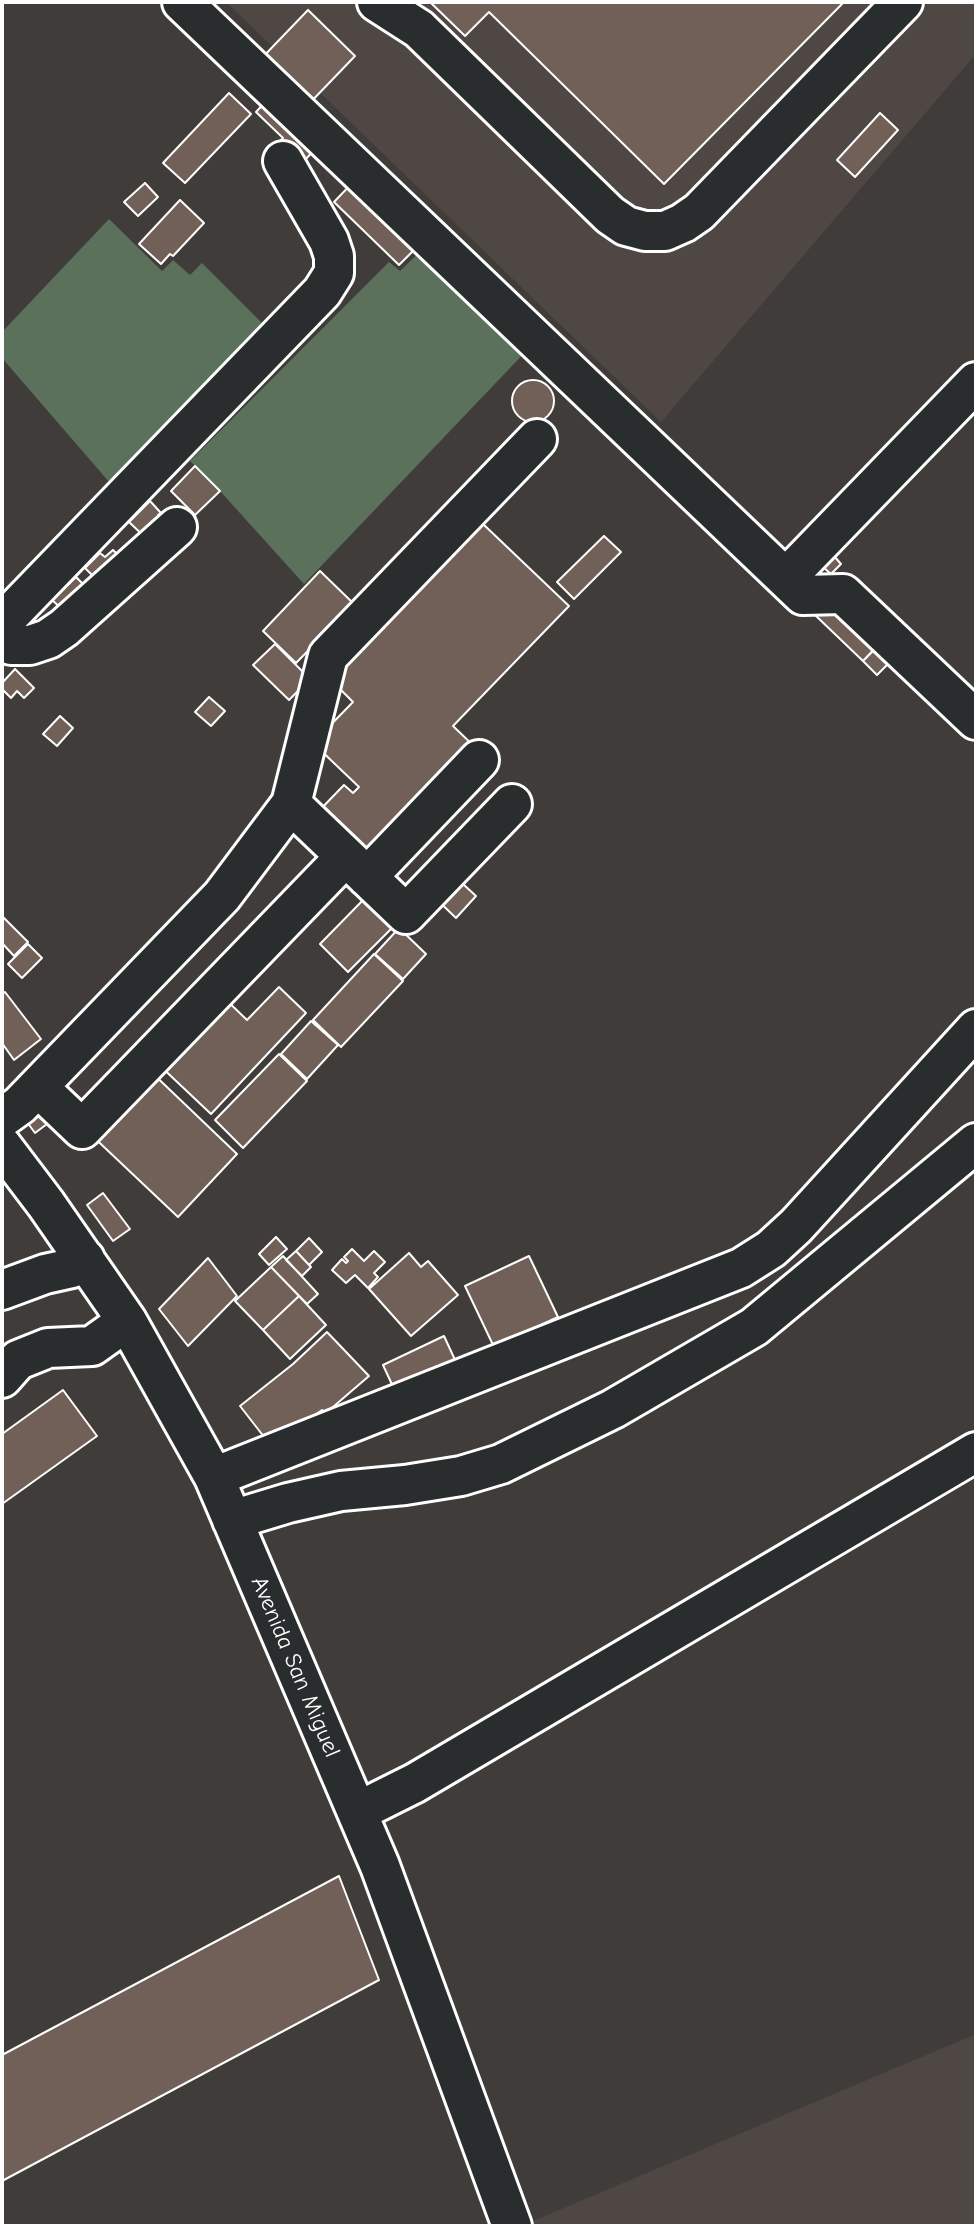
<!DOCTYPE html>
<html>
<head>
<meta charset="utf-8">
<style>
	body { margin:0 }
	#map { position:relative; width:978px; height:2228px; overflow:hidden; background:#3f3c3a; font-family:"Comic Neue",sans-serif }
	canvas { display:block }
	.frame { position:absolute; inset:0; border:4px solid #fff; pointer-events:none }
</style>
</head>
<body>
<div id="map">
<canvas width="978" height="2228"></canvas>
<div class="frame"></div>
</div>
<script>
const ctx = document.querySelector('canvas').getContext('2d');
ctx.lineJoin = 'round';
function paint(path, color) { ctx.fillStyle = color; ctx.fill(path, 'evenodd'); }
const toPath = rows => new Path2D(rows.map(r => 'M' + r).join(''));
function stroke(path, color, width, dash) { ctx.strokeStyle = color; ctx.lineWidth = width; ctx.lineCap = dash ? 'butt' : 'round'; ctx.setLineDash(dash || []); ctx.stroke(path); }
function drawText(font, color, halo, rows, align = 'center') {
  ctx.font = font + ' "Comic Neue",sans-serif'; ctx.lineWidth = 6; ctx.setLineDash([]); ctx.textBaseline = 'middle'; ctx.strokeStyle = halo; ctx.fillStyle = color; for (const [text, x, y, turn = 0] of rows) {
    ctx.save(); ctx.translate(x, y); ctx.rotate((+turn || 0) * Math.PI / 180); ctx.textAlign = isNaN(turn) ? turn : align; if (halo) ctx.strokeText(text, 0, 0); ctx.fillText(text, 0, 0); ctx.restore();
  }
}
const built = toPath([
	[226,2,976,2,976,54,661,422],
	[976,2034,976,2226,521,2226]
]);
const green = toPath([
	[109,219,162,271,173,260,190,275,202,263,266,327,110,483,2,358,2,332],
	[426,246,531,346,304,584,220,491,190,461,389,262,400,271]
]);
const building = toPath([
	[430,2,844,2,664,184,489,12,465,36,430,2],
	[308,10,355,56,305,108,258,62,308,10],
	[229,93,251,114,185,183,163,163,229,93],
	[270,97,320,144,303,162,280,141,283,138,256,112,270,97],
	[880,113,898,130,855,177,837,160,880,113],
	[357,178,415,249,399,265,334,202,357,178],
	[145,183,158,197,138,216,124,202,145,183],
	[180,200,204,223,173,256,170,254,161,264,139,244,180,200],
	'512 401a21 21 0 1 1 42 0a21 21 0 1 1-42 0Z',
	[195,466,220,491,195,515,171,491,195,466],
	[150,501,161,513,158,515,166,522,148,540,129,522,150,501],
	[483,524,569,606,453,726,478,750,365,867,313,817,344,785,353,793,359,787,313,743,353,702,332,681,483,524],
	[604,536,621,552,574,599,557,582,604,536],
	[113,550,119,556,96,579,85,568,100,553,105,557,113,550],
	[834,556,841,564,831,574,823,567,834,556],
	[320,571,354,604,296,663,263,631,320,571],
	[76,577,86,587,63,610,52,600,76,577],
	[831,608,874,650,863,661,814,614,831,608],
	[880,643,895,657,877,675,863,661,880,643],
	[275,644,310,679,289,700,253,665,275,644],
	[15,669,34,688,24,698,17,691,11,698,2,689,2,683,15,669],
	[209,697,225,711,211,726,195,712,209,697],
	[60,716,73,728,57,746,43,734,60,716],
	[451,873,476,896,456,918,431,894,451,873],
	[367,896,396,924,348,972,320,944,367,896],
	[2,916,28,942,14,956,2,943,2,916],
	[399,928,426,954,403,979,375,954,399,928],
	[28,944,42,958,22,978,8,964,28,944],
	[374,954,403,981,341,1047,313,1020,374,954],
	[279,987,306,1013,211,1114,156,1062,220,994,247,1020,279,987],
	[5,992,41,1039,14,1060,2,1043,2,994,5,992],
	[311,1021,338,1045,307,1079,281,1054,311,1021],
	[279,1054,307,1081,243,1148,215,1120,279,1054],
	[146,1067,237,1154,178,1217,86,1130,146,1067],
	[39,1113,47,1124,35,1133,27,1122,39,1113],
	[103,1193,130,1229,113,1241,87,1205,103,1193],
	[276,1237,287,1249,269,1265,259,1254,276,1237],
	[309,1238,322,1252,309,1265,296,1251,309,1238],
	[352,1249,364,1261,374,1251,385,1262,374,1273,378,1277,368,1288,355,1275,346,1283,332,1270,342,1259,346,1263,348,1261,344,1257,352,1249],
	[296,1251,311,1267,302,1276,286,1260,296,1251],
	[409,1253,421,1267,428,1261,458,1295,411,1336,369,1289,409,1253],
	[283,1256,318,1294,307,1304,271,1267,283,1256],
	[529,1256,558,1317,494,1347,465,1286,529,1256],
	[208,1258,237,1296,188,1346,159,1309,208,1258],
	[271,1267,299,1296,263,1330,235,1301,271,1267],
	[299,1296,326,1325,290,1359,263,1330,299,1296],
	[327,1332,369,1376,326,1413,322,1410,295,1429,268,1442,240,1406,293,1364,327,1332],
	[444,1336,456,1362,395,1391,383,1365,444,1336],
	[63,1390,97,1436,2,1504,2,1434,63,1390],
	[339,1876,379,1980,2,2181,2,2055,339,1876]
]);
const minor = toPath([
	[182,2,803,595,843,594,976,720],
	[377,2,419,29,610,215,626,226,645,231,665,231,683,223,699,212,903,2],
	[786,578,976,382],
	[2,623,322,292,334,273,334,256,329,241,283,161],
	[2,636,11,645,30,645,48,639,64,628,177,527],
	[512,804,406,914,291,804,328,656,537,439],
	[367,877,479,760],
	[38,1087,82,1129,345,857],
	[2,1118,20,1105,222,896,291,804],
	[2,1146,46,1204,127,1321,214,1477,380,1866,512,2226],
	[2,1290,45,1274,72,1268,85,1259],
	[2,1378,18,1360,48,1348,92,1346,127,1321],
	[214,1477,741,1268,771,1249,796,1226,976,1029],
	[232,1520,288,1503,341,1491,405,1485,461,1476,501,1464,613,1409,754,1327,976,1143],
	[357,1812,415,1783,976,1452]
]);
const streetNames = [
	["Avenida San Miguel",295,1667,67]
];
paint(built, '#4e4743');
paint(green, '#5b715c');
paint(building, '#706057');
stroke(building, '#fff', 2);
stroke(minor, '#fff', 44);
stroke(minor, '#2a2d2e', 38);
drawText('23px', '#fff', '#2a2d2e', streetNames);
</script>
</body>
</html>
